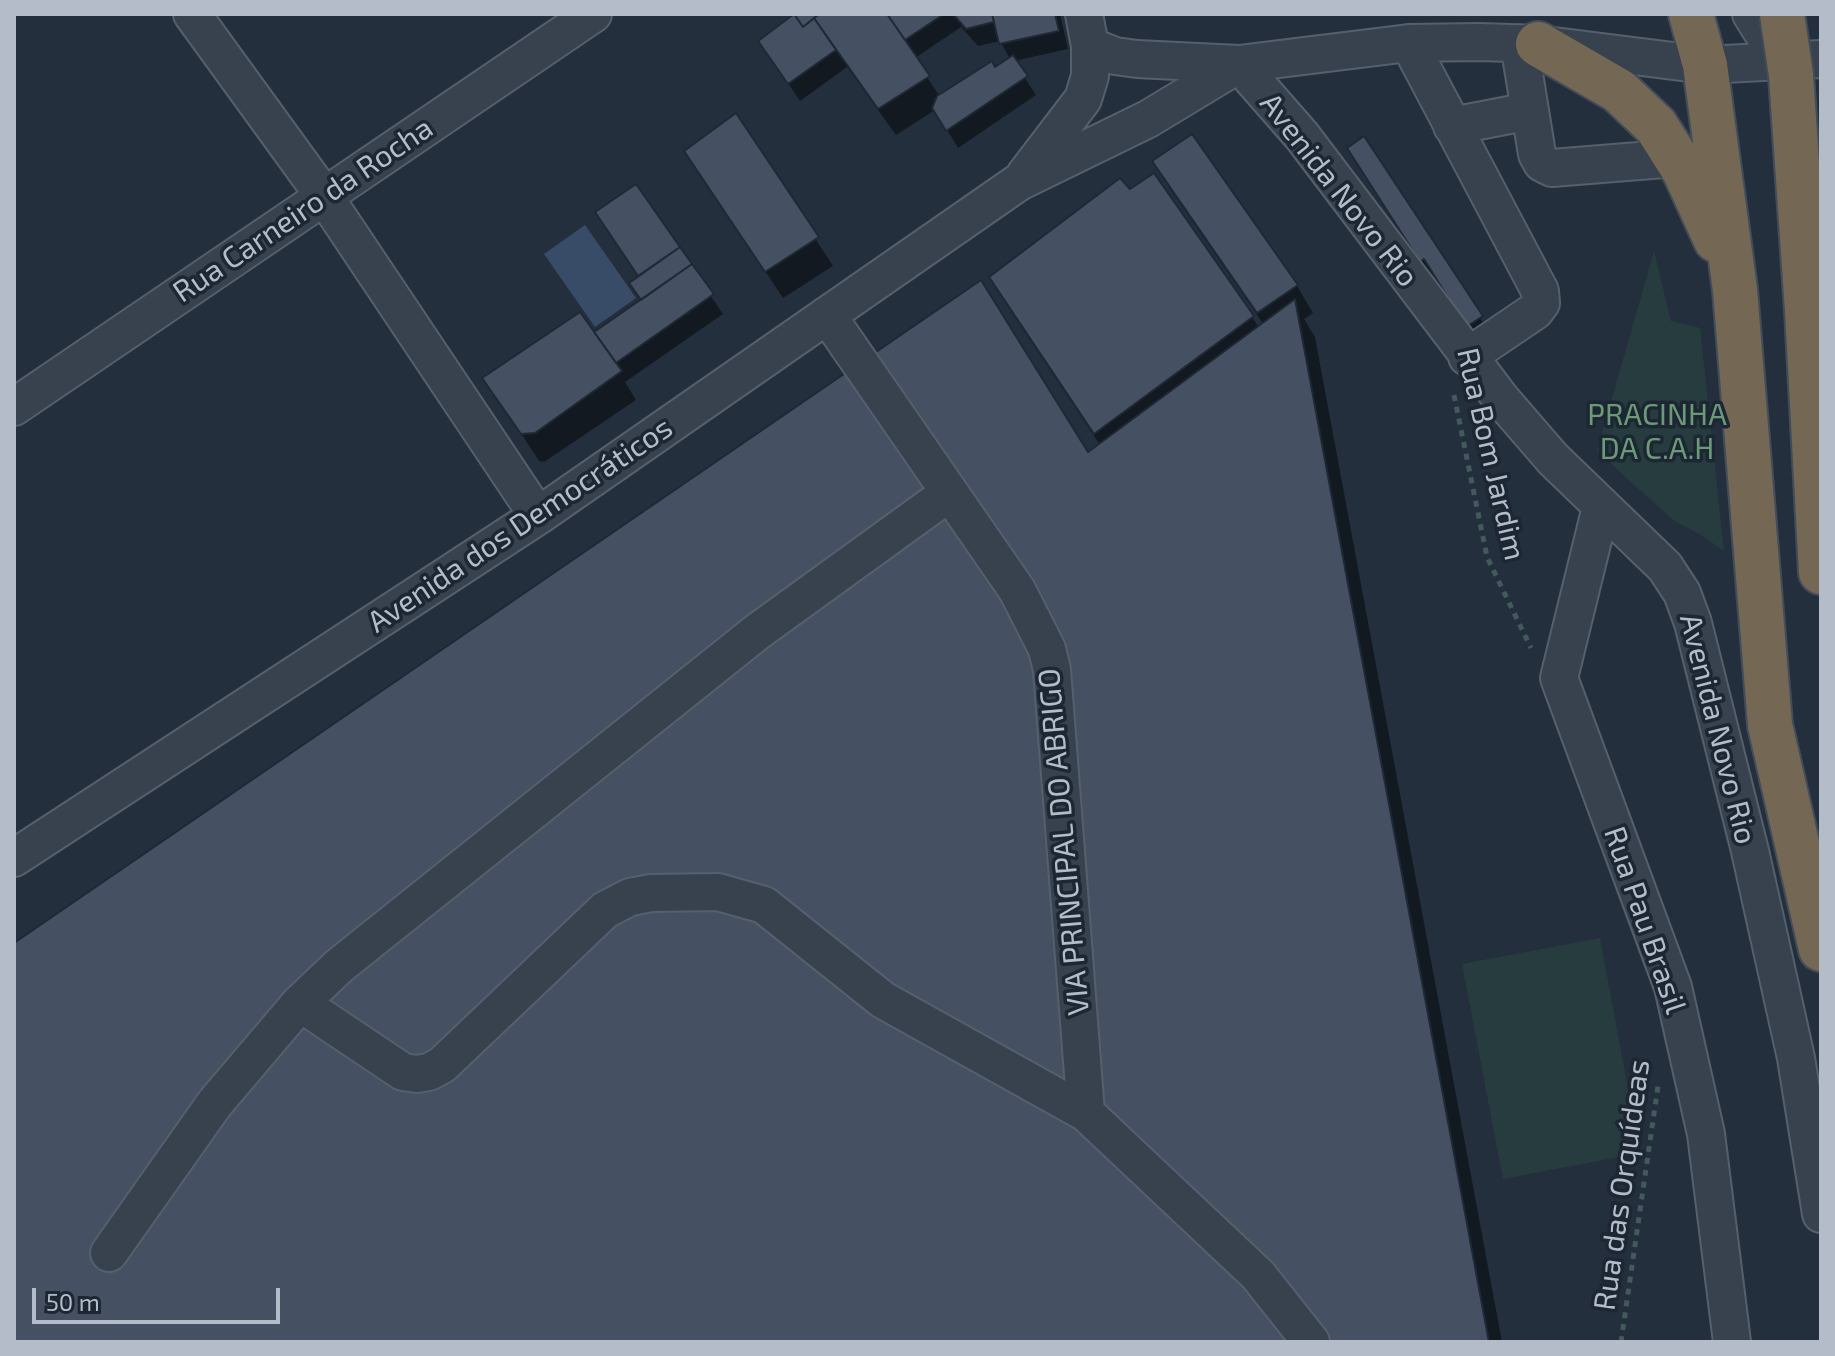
<!DOCTYPE html>
<html>
<head>
<meta charset="utf-8">
<style>
	body { margin:0 }
	#map { position:relative; width:1835px; height:1356px; overflow:hidden; background:#242f3e; font-family:"Exo 2",sans-serif }
	canvas { display:block }
	.frame { position:absolute; inset:0; border:16px solid #b4bcc9; pointer-events:none }
	.scale { position:absolute; left:32px; top:1288px; width:248px; height:36px; box-sizing:border-box; border:4px solid #b4bcc9; border-top:0; padding-left:10px; font-size:24px; line-height:28px; white-space:nowrap; color:#b4bcc9; -webkit-text-stroke:6px #1d2633; paint-order:stroke }
</style>
</head>
<body>
<div id="map">
<canvas width="1835" height="1356"></canvas>
<div class="frame"></div>
<div class="scale">50 m</div>
</div>
<script>
const ctx = document.querySelector('canvas').getContext('2d');
ctx.lineJoin = 'round';
function paint(path, color) { ctx.fillStyle = color; ctx.fill(path, 'evenodd'); }
const toPath = rows => new Path2D(rows.map(r => 'M' + r).join(''));
function stroke(path, color, width, dash) { ctx.strokeStyle = color; ctx.lineWidth = width; ctx.lineCap = dash ? 'butt' : 'round'; ctx.setLineDash(dash || []); ctx.stroke(path); }
function drawText(font, color, halo, rows, align = 'center') {
  ctx.font = font + ' "Exo 2",sans-serif'; ctx.lineWidth = 7; ctx.setLineDash([]); ctx.textBaseline = 'middle'; ctx.strokeStyle = halo; ctx.fillStyle = color; for (const [text, x, y, turn = 0] of rows) {
    ctx.save(); ctx.translate(x, y); ctx.rotate((+turn || 0) * Math.PI / 180); ctx.textAlign = isNaN(turn) ? turn : align; if (halo) ctx.strokeText(text, 0, 0); ctx.fillText(text, 0, 0); ctx.restore();
  }
}
const green = toPath([
	[1654,251,1671,321,1700,328,1724,551,1701,535,1673,520,1597,451],
	[1600,938,1640,1153,1503,1179,1462,964]
]);
const water = toPath([
	[585,225,636,298,595,327,544,254]
]);
const shadow = toPath([
	[795,14,1060,14,1068,49,1014,61,1036,95,958,148,935,110,896,135,847,67,800,101,760,41],
	[961,27,978,46,1000,41,1010,59,940,97,915,58],
	[736,116,833,266,783,298,686,152],
	[1192,136,1297,286,1313,313,1304,319,1315,337,1502,1342,14,1342,14,945,1087,455,1100,445,1012,313,991,277,1252,317,1259,328,1264,325,1170,189,1154,162],
	[1363,138,1491,335,1478,344,1436,276,1432,279,1360,167],
	[636,187,723,314,625,382,636,400,544,462,539,461,485,378,599,343,642,301,640,277,608,230]
]);
const building = toPath([
	[794,14,803,27,814,18,836,50,788,84,758,41,794,14],
	[794,14,818,14,818,15,803,27,794,14],
	[887,14,944,14,905,40,887,14],
	[887,14,930,76,878,109,814,18,819,14,887,14],
	[953,14,992,14,994,22,966,29,953,14],
	[992,14,1055,14,1059,31,999,44,992,14],
	[1013,55,1028,76,946,131,932,108,937,96,992,61,995,67,1013,55],
	[736,113,819,237,765,272,684,151,736,113],
	[1192,134,1298,285,1257,313,1152,161,1192,134],
	[1364,136,1483,316,1466,327,1424,259,1420,262,1347,148,1364,136],
	[1154,173,1254,316,1094,434,989,277,1120,178,1130,189,1154,173],
	[636,184,680,247,638,276,595,212,636,184],
	[680,247,692,264,641,300,629,283,680,247],
	[692,264,714,294,616,363,594,332,692,264],
	[981,280,1088,452,1295,299,1489,1342,14,1342,14,943,981,280],
	[580,312,622,371,535,433,521,434,482,378,580,312]
]);
const path = toPath([
	[1454,395,1487,557,1531,648],
	[1621,1342,1658,1086]
]);
const minor = toPath([
	[192,14,324,196,538,516],
	[1751,14,1781,62],
	[1409,43,1540,291,1541,303,1535,311,1467,357],
	[1519,43,1537,154,1542,163,1552,168,1676,158],
	[1090,46,1115,56,1137,59,1239,64,1409,43,1480,42,1538,44,1705,65,1821,59],
	[1239,64,1302,136,1502,400,1553,459,1665,567,1682,593,1693,623,1750,851,1796,1058,1821,1214],
	[1452,126,1530,111],
	[1025,175,1083,99,1090,76,1090,46,1084,14],
	[827,315,1017,590,1047,649,1052,670,1086,1113,1258,1275,1311,1342],
	[14,407,593,14],
	[1601,507,1559,678,1673,987,1706,1134,1732,1342],
	[14,858,538,516,1019,182,1148,119,1239,64],
	[300,1003,403,1072,417,1074,429,1072,442,1065,605,910,630,897,651,893,718,892,764,905,883,1000,1086,1113],
	[109,1253,215,1103,300,1003,339,966,757,632,949,493]
]);
const highway = toPath([
	[1691,14,1705,65,1735,290,1770,725,1821,949],
	[1538,44,1619,91,1656,126,1685,172,1716,240],
	[1807,310,1821,572]
]);
const highwayBridge = toPath([
	[1782,14,1791,75,1807,310]
]);
const streetNames = [
	["Avenida Novo Rio",1339,190,52],
	["Rua Carneiro da Rocha",303,210,-34],
	["Rua Bom Jardim",1491,454,77],
	["Avenida dos Democráticos",520,525,-34],
	["Avenida Novo Rio",1718,729,76],
	["VIA PRINCIPAL DO ABRIGO",1064,842,-95],
	["Rua Pau Brasil",1645,920,71],
	["Rua das Orquídeas",1622,1185,-82]
];
const parkNames = [
	["PRACINHA",1657,415],
	["DA C.A.H",1657,449]
];
paint(green, '#263c3f');
paint(water, '#394c67');
paint(shadow, '#0007');
paint(building, '#455162');
stroke(building, '#1f2835', 2);
stroke(minor, '#565f6c', 40);
stroke(highway, '#434c59', 48);
stroke(path, '#44595c', 5, [6, 6]);
stroke(minor, '#38414e', 36);
stroke(highway, '#746855', 44);
stroke(highwayBridge, '#434c59', 48, []);
stroke(highwayBridge, '#746855', 44);
drawText('30px', '#b4bcc9', '#1d2633', streetNames);
drawText('30px', '#6b9a76', '#1d2633', parkNames);
</script>
</body>
</html>
